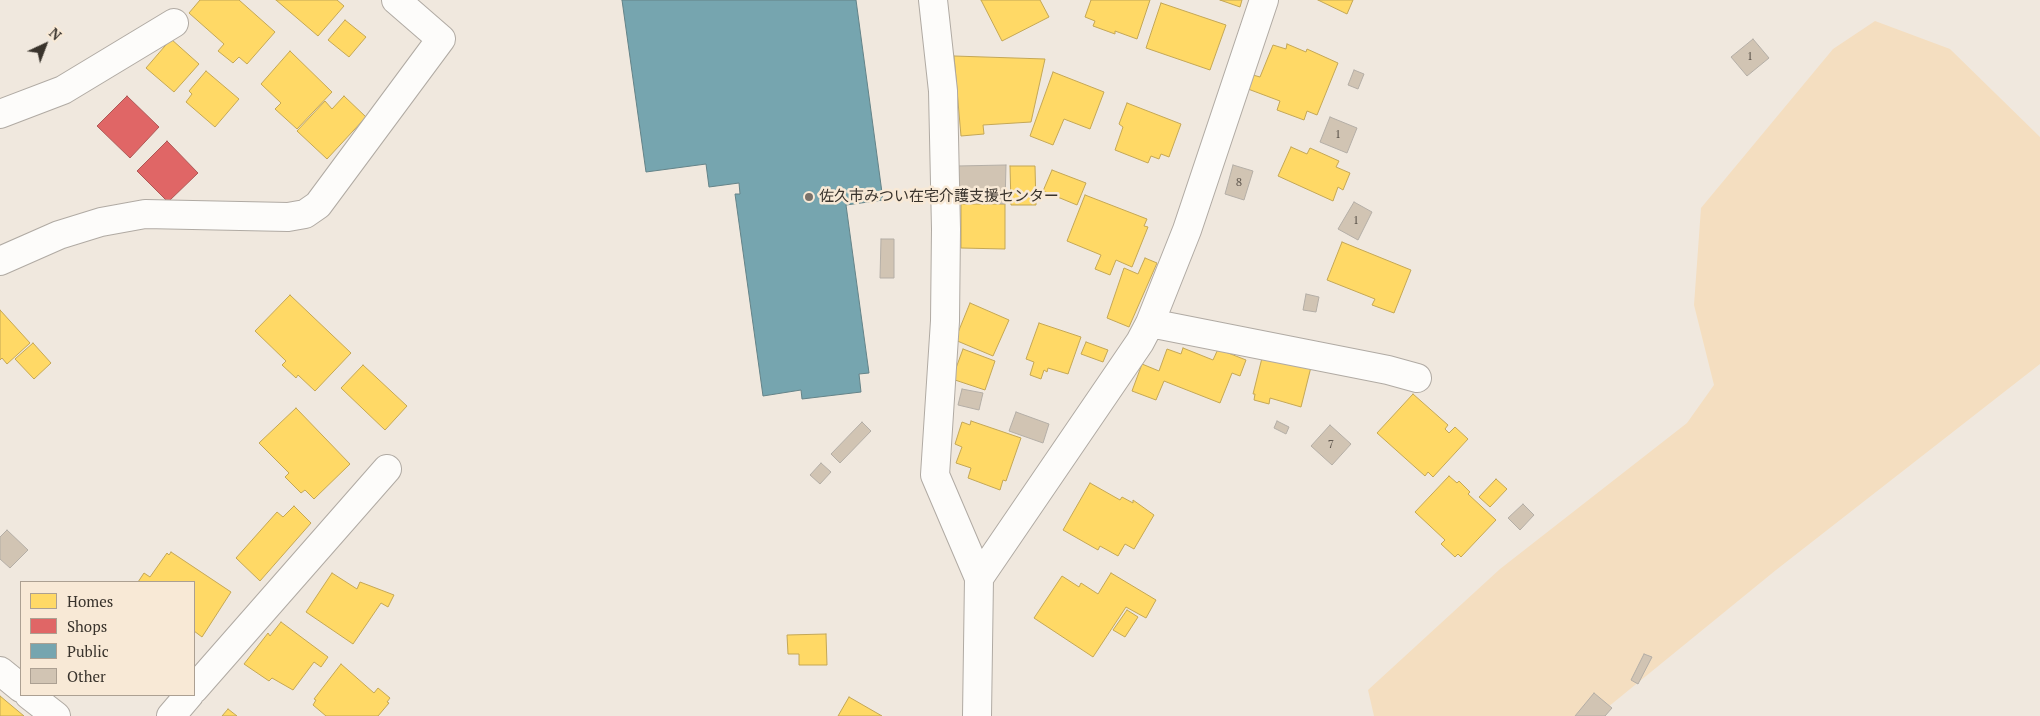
<!DOCTYPE html>
<html>
<head>
<meta charset="utf-8">
<style>
	body { margin:0 }
	#map { position:relative; width:2040px; height:716px; overflow:hidden; background:#f0e8de; font-family:"PT Serif",serif }
	canvas { display:block }
	.legend { position:absolute; left:20px; top:581px; width:175px; height:115px; box-sizing:border-box; background:#f8e9d6; border:1px solid #aca092; margin:0; padding:6px 9px; list-style:none; font-size:15px; color:#39332c }
	.legend li { display:flex; align-items:center; gap:10px; height:25px }
	.legend b { width:25px; border:1px solid #aca092 }
	.north { position:absolute; left:20px; top:20px; width:50px; height:50px; -webkit-text-stroke:4px #f8e9d6; paint-order:stroke; rotate:43deg; font-size:14px; font-weight:700; line-height:20px; text-align:center; color:#39332c }
	.north::after { content:''; display:block; margin:auto; width:18px; height:22px; background:#39332c; clip-path:polygon(50% 0,100% 100%,50% 72%,0 100%) }
</style>
</head>
<body>
<div id="map">
<canvas width="2040" height="716"></canvas>
<ul class="legend">
<li><b style="height:14px;background:#ffd966"></b>Homes</li>
<li><b style="height:14px;background:#e06666"></b>Shops</li>
<li><b style="height:14px;background:#76a5af"></b>Public</li>
<li><b style="height:14px;background:#d1c4b3"></b>Other</li>
</ul>
<div class="north">N</div>
</div>
<script>
const ctx = document.querySelector('canvas').getContext('2d');
ctx.lineJoin = 'round';
function paint(path, color) { ctx.fillStyle = color; ctx.fill(path, 'evenodd'); }
const toPath = rows => new Path2D(rows.map(r => 'M' + r).join(''));
function stroke(path, color, width, dash) { ctx.strokeStyle = color; ctx.lineWidth = width; ctx.lineCap = dash ? 'butt' : 'round'; ctx.setLineDash(dash || []); ctx.stroke(path); }
function drawText(font, color, halo, rows, align = 'center') {
  ctx.font = font + ' "PT Serif","Noto Sans JP",serif'; ctx.lineWidth = 5; ctx.setLineDash([]); ctx.textBaseline = 'middle'; ctx.strokeStyle = halo; ctx.fillStyle = color; for (const [text, x, y, turn = 0] of rows) {
    ctx.save(); ctx.translate(x, y); ctx.rotate((+turn || 0) * Math.PI / 180); ctx.textAlign = isNaN(turn) ? turn : align; if (halo) ctx.strokeText(text, 0, 0); ctx.fillText(text, 0, 0); ctx.restore();
  }
}
const green = toPath([
	[1875,21,1950,49,2040,137,2040,364,1776,570,1597,716,1374,716,1368,690,1500,569,1687,423,1714,385,1694,305,1701,208,1833,49]
]);
const homes = toPath([
	[200,0,239,0,275,32,247,64,239,57,233,63,218,51,224,44,189,13,200,0],
	[276,0,337,0,344,6,318,36,276,0],
	[981,0,1040,0,1049,17,1002,41,981,0],
	[1091,0,1150,0,1137,39,1115,31,1115,34,1093,26,1095,21,1085,17,1091,0],
	[1220,0,1242,0,1240,7,1220,0],
	[1318,0,1353,0,1347,14,1318,0],
	[1161,3,1226,25,1210,70,1146,48,1161,3],
	[345,20,366,37,349,57,328,40,345,20],
	[171,39,199,64,174,92,146,68,171,39],
	[1287,44,1306,52,1307,49,1338,63,1317,115,1307,111,1304,120,1277,110,1280,101,1248,89,1253,75,1260,77,1273,45,1286,49,1287,44],
	[290,51,332,92,297,129,275,109,281,103,261,84,290,51],
	[954,56,1045,59,1031,122,983,125,984,134,961,136,954,56],
	[206,71,239,99,215,127,186,102,192,94,189,91,206,71],
	[1053,72,1104,92,1090,129,1064,119,1053,145,1030,136,1053,72],
	[344,96,366,117,327,159,297,131,325,101,332,109,344,96],
	[1127,103,1181,124,1169,157,1161,154,1159,159,1151,156,1148,163,1115,150,1123,127,1119,124,1127,103],
	[1291,147,1307,154,1310,148,1339,161,1336,167,1350,173,1343,190,1338,187,1333,201,1278,176,1291,147],
	[1010,166,1035,166,1036,205,1011,205,1010,166],
	[1052,170,1086,183,1077,205,1043,191,1052,170],
	[1085,195,1147,219,1144,226,1148,227,1132,267,1116,260,1110,275,1095,269,1101,255,1067,241,1085,195],
	[961,204,1005,204,1005,249,961,248,961,204],
	[1342,242,1411,270,1394,313,1372,305,1375,299,1327,280,1342,242],
	[1145,258,1157,263,1129,327,1107,318,1124,268,1138,274,1145,258],
	[290,295,351,353,315,391,298,375,296,378,282,365,286,361,255,331,290,295],
	[970,303,1009,320,993,356,955,340,970,303],
	[0,310,30,343,7,364,2,358,0,360,0,310],
	[1039,323,1081,337,1068,374,1048,368,1047,372,1044,370,1041,379,1030,375,1034,362,1026,359,1039,323],
	[1086,342,1108,350,1103,362,1081,354,1086,342],
	[33,343,51,363,34,379,15,359,33,343],
	[1183,348,1213,360,1218,349,1246,360,1240,376,1232,373,1220,403,1164,381,1156,400,1132,391,1142,364,1159,371,1167,349,1181,354,1183,348],
	[963,349,995,361,985,390,952,379,963,349],
	[1263,354,1311,367,1301,407,1270,398,1269,404,1254,400,1255,394,1253,394,1263,354],
	[363,365,407,406,385,430,341,388,363,365],
	[1413,394,1448,425,1445,429,1449,433,1455,427,1468,439,1433,477,1428,472,1425,476,1377,433,1413,394],
	[296,408,350,464,314,499,305,490,301,493,285,477,289,473,259,443,296,408],
	[971,421,1021,438,1006,481,1003,480,1000,490,968,478,971,468,956,463,962,447,955,444,962,422,970,425,971,421],
	[1449,476,1457,483,1459,481,1470,492,1468,494,1496,520,1461,557,1458,554,1455,557,1441,544,1445,540,1415,512,1449,476],
	[1496,479,1507,489,1490,507,1479,497,1496,479],
	[1090,483,1120,500,1122,497,1133,503,1133,500,1154,515,1134,549,1125,544,1118,556,1100,546,1098,550,1063,530,1090,483],
	[294,506,311,523,260,581,236,558,277,512,283,517,294,506],
	[171,552,231,592,202,637,194,631,194,582,138,582,144,573,150,577,167,553,169,555,171,552],
	[332,573,357,589,360,582,394,595,388,607,381,603,353,644,306,612,332,573],
	[1111,573,1156,600,1146,618,1126,607,1093,657,1034,618,1062,576,1079,587,1081,583,1098,594,1111,573],
	[1127,610,1138,617,1125,637,1113,630,1127,610],
	[281,622,328,657,321,667,314,662,293,690,272,678,269,681,244,664,268,633,270,636,281,622],
	[826,634,827,665,799,665,799,654,788,654,787,635,826,634],
	[341,664,374,693,378,688,390,698,387,702,389,703,378,716,326,716,313,705,316,700,314,699,341,664],
	[0,696,24,716,0,716,0,696],
	[849,697,882,716,838,716,849,697],
	[228,709,237,716,222,716,228,709]
]);
const shops = toPath([
	[127,96,159,127,130,158,97,126,127,96],
	[167,141,198,173,168,202,137,171,167,141]
]);
const public = toPath([
	[622,0,856,0,883,200,846,205,869,373,859,374,861,392,802,399,801,390,763,396,735,194,740,194,739,183,709,187,706,164,646,172,622,0]
]);
const building = toPath([
	[1753,39,1769,58,1747,76,1731,57,1753,39],
	[1354,70,1364,74,1358,89,1348,85,1354,70],
	[1330,117,1357,128,1347,153,1320,142,1330,117],
	[1006,165,1005,204,956,201,957,166,1006,165],
	[1233,165,1253,171,1244,200,1225,194,1233,165],
	[1354,202,1372,212,1358,240,1338,229,1354,202],
	[881,239,894,239,894,278,880,278,881,239],
	[1306,294,1319,297,1316,312,1303,310,1306,294],
	[962,389,983,393,979,410,958,405,962,389],
	[1016,412,1049,424,1043,443,1009,431,1016,412],
	[1277,421,1289,427,1286,434,1274,428,1277,421],
	[862,422,871,431,840,463,831,454,862,422],
	[1330,425,1351,444,1332,465,1311,446,1330,425],
	[821,463,831,472,820,484,810,475,821,463],
	[1523,504,1534,515,1520,530,1508,518,1523,504],
	[7,530,28,550,10,568,0,559,0,537,7,530],
	[1644,654,1652,657,1638,684,1631,680,1644,654],
	[1594,693,1612,708,1605,716,1575,716,1594,693]
]);
const minor = toPath([
	[933,0,943,91,946,229,945,321,935,475,979,578,977,716],
	[0,114,63,90,174,23],
	[0,261,59,235,101,222,145,214,288,217,305,214,318,205,441,39,396,0],
	[1150,323,1388,370,1417,378],
	[979,578,1140,342,1150,323,1187,230,1264,0],
	[0,671,21,688],
	[194,689,387,469],
	[29,695,56,716],
	[171,716,189,695]
]);
const markers = [
	[809,197,5,"#79726a"]
];
const numberNames = [
	["1",1750,57],
	["1",1338,135],
	["8",1239,183],
	["1",1356,221],
	["7",1331,445]
];
const poiNames = [
	["佐久市みつい在宅介護支援センター",819,197]
];
paint(green, '#f4dec0');
paint(homes, '#ffd966');
stroke(homes, '#c4a755', 1);
paint(shops, '#e06666');
stroke(shops, '#ae5755', 1);
paint(public, '#76a5af');
stroke(public, '#648388', 1);
paint(building, '#d1c4b3');
stroke(building, '#b4aea6', 1);
stroke(minor, '#b0aaa3', 30);
stroke(minor, '#fdfcfa', 28);
for (const [x, y, r, color] of markers) { const dot = new Path2D(); dot.arc(x, y, r, 0, 2 * Math.PI); ctx.fillStyle = color; ctx.fill(dot); stroke(dot, '#f8e9d6', 2); }
drawText('12px', '#5f574e', null, numberNames);
drawText('15px', '#39332c', '#f8e9d6', poiNames, 'left');
</script>
</body>
</html>
